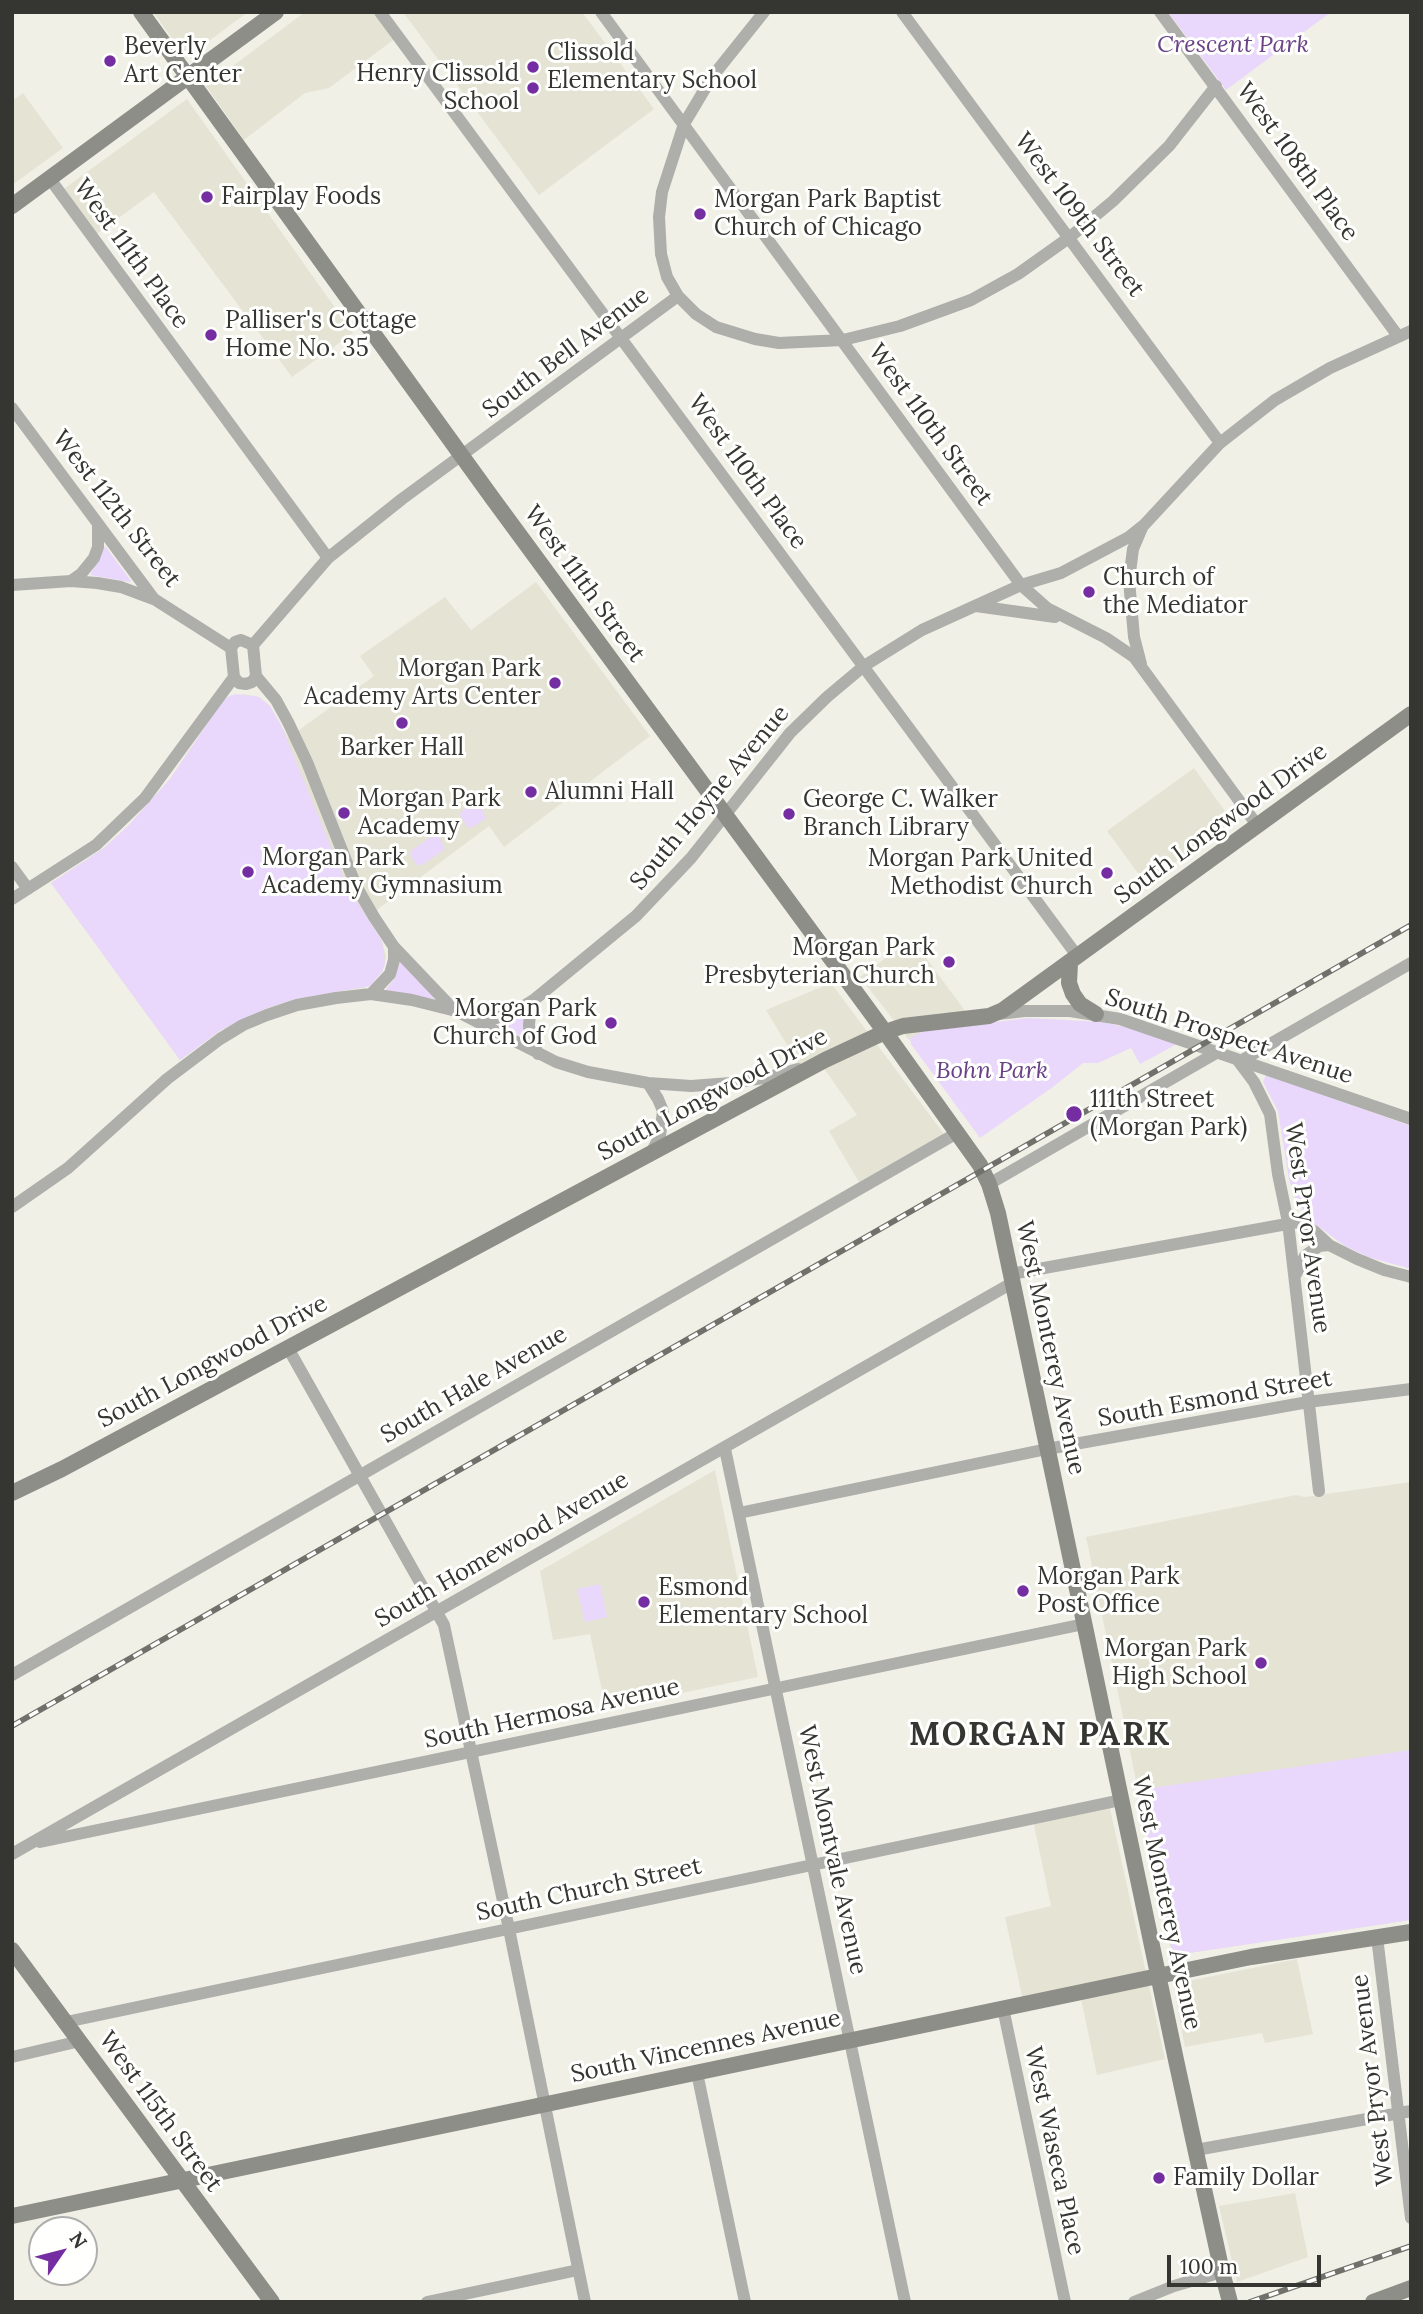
<!DOCTYPE html>
<html>
<head>
<meta charset="utf-8">
<style>
	body { margin:0 }
	#map { position:relative; width:1423px; height:2314px; overflow:hidden; background:#f0f0e6; font-family:Lora,serif }
	canvas { display:block }
	.frame { position:absolute; inset:0; border:14px solid #353531; pointer-events:none }
	.north { position:absolute; left:28px; top:2216px; width:70px; height:70px; box-sizing:border-box; background:#fffffe; border:2px solid #aeaeac; border-radius:50%; rotate:55deg; font-size:19px; font-weight:700; line-height:28px; text-align:center; color:#353531 }
	.north::after { content:''; display:block; margin:auto; width:24px; height:32px; background:#742ea2; clip-path:polygon(50% 0,100% 100%,50% 72%,0 100%) }
	.scale { position:absolute; left:1167px; top:2255px; width:154px; height:32px; box-sizing:border-box; border:4px solid #353531; border-top:0; padding-left:9px; font-size:21px; line-height:24px; white-space:nowrap; color:#353531; -webkit-text-stroke:5px #fffffe; paint-order:stroke }
</style>
</head>
<body>
<div id="map">
<canvas width="1423" height="2314"></canvas>
<div class="frame"></div>
<div class="north">N</div>
<div class="scale">100 m</div>
</div>
<script>
const ctx = document.querySelector('canvas').getContext('2d');
ctx.lineJoin = 'round';
function paint(path, color) { ctx.fillStyle = color; ctx.fill(path, 'evenodd'); }
const toPath = rows => new Path2D(rows.map(r => 'M' + r).join(''));
function stroke(path, color, width, dash) { ctx.strokeStyle = color; ctx.lineWidth = width; ctx.lineCap = dash ? 'butt' : 'round'; ctx.setLineDash(dash || []); ctx.stroke(path); }
function drawText(font, color, halo, rows, align = 'center') {
  ctx.font = font + ' Lora,serif'; ctx.lineWidth = 6; ctx.setLineDash([]); ctx.textBaseline = 'middle'; ctx.strokeStyle = halo; ctx.fillStyle = color; for (const [text, x, y, turn = 0] of rows) {
    ctx.save(); ctx.translate(x, y); ctx.rotate((+turn || 0) * Math.PI / 180); ctx.textAlign = isNaN(turn) ? turn : align; if (halo) ctx.strokeText(text, 0, 0); ctx.fillText(text, 0, 0); ctx.restore();
  }
}
const built = toPath([
	[153,12,248,12,186,58],
	[305,12,377,12,396,38,329,88,305,93,244,140,206,86],
	[403,12,582,12,654,109,539,195],
	[23,93,63,148,12,185,12,101],
	[187,99,353,333,292,377,154,192,94,236,61,191],
	[536,582,650,736,504,847,489,826,366,918,382,941,386,957,382,972,364,988,320,994,267,1008,221,1030,180,1060,51,883,104,848,129,825,170,779,217,709,243,694,259,697,270,706,288,738,374,676,360,656,445,597,471,630],
	[1194,768,1232,821,1146,884,1107,831],
	[912,939,974,1023,910,1038,909,1040,860,977],
	[831,983,944,1134,859,1182,829,1131,857,1115,820,1063,801,1068,766,1010],
	[715,1470,758,1677,606,1709,590,1634,553,1640,540,1571],
	[1411,1482,1411,1920,1182,1954,1176,1953,1170,1946,1086,1537,1296,1495,1305,1497],
	[1109,1804,1165,2059,1097,2075,1080,1994,1024,2005,1005,1917,1051,1906,1033,1820],
	[1297,1959,1313,2034,1265,2043,1262,2033,1185,2047,1173,1984],
	[1295,2193,1308,2257,1237,2282,1219,2206]
]);
const green = toPath([
	[1168,12,1331,12,1226,90],
	[105,546,131,581,130,582,90,575],
	[236,694,259,697,270,706,281,725,347,886,382,941,385,964,382,972,370,986,295,999,267,1008,221,1030,180,1060,51,883,104,848,129,825,170,779,222,702,229,696],
	[477,800,486,818,473,827,468,828,460,815,461,812],
	[434,835,439,836,445,849,422,865,417,865,410,855,412,850],
	[400,962,435,997,434,999,387,991,386,989,394,979],
	[524,1013,526,1039,498,1025],
	[1028,1018,1103,1022,1133,1029,1177,1044,1140,1064,1131,1048,1098,1063,1083,1063,1053,1087,980,1138,911,1044,910,1038,923,1031],
	[1266,1075,1411,1126,1411,1269,1368,1257,1345,1246,1315,1224,1297,1203,1289,1180,1278,1111,1263,1082],
	[600,1584,607,1617,585,1622,577,1589],
	[1411,1750,1411,1920,1182,1954,1172,1949,1138,1790]
]);
const street = toPath([
	[380,12,1078,957],
	[601,12,1021,585,1047,608,1106,638,1134,657,1257,825],
	[764,12,712,77,684,124,662,192,659,217,661,254,667,277,678,296,696,314,716,327,755,339,779,343,843,340,900,326,971,300,1018,274,1070,237,1113,201,1169,146,1216,86],
	[902,12,1220,443],
	[1160,12,1398,336],
	[50,179,328,558],
	[12,408,154,599,231,648],
	[71,581,81,574,94,558,98,547,98,525],
	[12,585,71,581,97,583,121,587,153,599],
	[976,606,1055,617],
	[241,640,253,645,256,676,252,682,246,684,239,683,234,677,231,648,235,642,241,640],
	[253,645,328,558,402,499,678,296],
	[1141,664,1134,637,1129,580,1133,549,1142,528],
	[256,676,276,700,288,722,307,762,356,886,374,917,394,947,453,1009],
	[12,867,28,889],
	[12,899,96,845,145,798,234,677],
	[371,994,390,974,394,960,394,947],
	[535,999,530,1014,529,1025,530,1035,538,1054],
	[998,1014,1025,1011,1070,1011,1120,1019,1411,1119],
	[481,1023,514,1012,535,999,636,916,691,858,790,733,827,697,864,666,922,630,1021,585,1061,573,1129,537,1144,525,1220,443,1275,400,1330,368,1411,331],
	[648,1083,658,1099,663,1111,660,1136,651,1153],
	[989,1184,1216,1053],
	[12,1207,68,1168,167,1079,220,1039,243,1025,267,1015,297,1005,336,998,371,994,412,1000,456,1011,556,1062,588,1072,648,1083,691,1086,731,1083,769,1077,798,1069],
	[1011,1274,1298,1222,1314,1231,1329,1245,1357,1259,1384,1270,1411,1277],
	[1296,1274,1305,1256,1319,1246,1329,1245],
	[288,1348,444,1625,509,1929,585,2302],
	[725,1449,905,2302],
	[1319,1491,1288,1222,1278,1174,1270,1114,1254,1082,1239,1062,1411,963],
	[739,1513,1047,1449,1308,1402,1411,1389],
	[12,1675,957,1133],
	[40,1842,1084,1624],
	[12,1854,1012,1283],
	[1377,1937,1411,2218],
	[1003,2008,1065,2302],
	[66,2022,1121,1800],
	[12,2057,80,2041],
	[697,2073,745,2302],
	[1196,2150,1411,2111],
	[427,2302,578,2270],
	[1134,2302,1174,2286,1222,2272]
]);
const secondary = toPath([
	[141,12,493,499,885,1032,980,1165,989,1184,998,1213,1176,2060,1222,2272,1230,2302],
	[12,206,276,12],
	[1070,963,1069,983,1073,994,1080,1004,1096,1014],
	[12,1493,62,1469,825,1060,885,1032,903,1026,989,1016,1003,1010,1411,714],
	[12,1950,272,2302],
	[12,2216,1158,1976,1251,1957,1411,1932],
	[1373,2302,1411,2288]
]);
const rail = toPath([
	[12,1726,1411,925],
	[1250,2302,1411,2246]
]);
const markers = [
	[110,61,7,"#742ea2"],
	[533,67,7,"#742ea2"],
	[533,88,7,"#742ea2"],
	[207,197,7,"#742ea2"],
	[700,214,7,"#742ea2"],
	[211,335,7,"#742ea2"],
	[1089,592,7,"#742ea2"],
	[555,683,7,"#742ea2"],
	[402,723,7,"#742ea2"],
	[531,792,7,"#742ea2"],
	[344,813,7,"#742ea2"],
	[789,814,7,"#742ea2"],
	[248,872,7,"#742ea2"],
	[1107,873,7,"#742ea2"],
	[949,962,7,"#742ea2"],
	[611,1023,7,"#742ea2"],
	[1074,1114,9,"#742ea2"],
	[1023,1591,7,"#742ea2"],
	[644,1602,7,"#742ea2"],
	[1261,1663,7,"#742ea2"],
	[1159,2178,7,"#742ea2"]
];
const parkNames = [
	["Crescent Park",1233,45],
	["Bohn Park",992,1071]
];
const poiNames = [
	["Beverly",124,47],
	["Art Center",124,75],
	["Clissold",547,53],
	["Elementary School",547,81],
	["Henry Clissold",519,74,"right"],
	["School",519,102,"right"],
	["Fairplay Foods",221,197],
	["Morgan Park Baptist",714,200],
	["Church of Chicago",714,228],
	["Palliser's Cottage",225,321],
	["Home No. 35",225,349],
	["Church of",1103,578],
	["the Mediator",1103,606],
	["Morgan Park",541,669,"right"],
	["Academy Arts Center",541,697,"right"],
	["Barker Hall",402,748,"center"],
	["Alumni Hall",545,792],
	["Morgan Park",358,799],
	["Academy",358,827],
	["George C. Walker",803,800],
	["Branch Library",803,828],
	["Morgan Park",262,858],
	["Academy Gymnasium",262,886],
	["Morgan Park United",1093,859,"right"],
	["Methodist Church",1093,887,"right"],
	["Morgan Park",935,948,"right"],
	["Presbyterian Church",935,976,"right"],
	["Morgan Park",597,1009,"right"],
	["Church of God",597,1037,"right"],
	["111th Street",1090,1100],
	["(Morgan Park)",1090,1128],
	["Morgan Park",1037,1577],
	["Post Office",1037,1605],
	["Esmond",658,1588],
	["Elementary School",658,1616],
	["Morgan Park",1247,1649,"right"],
	["High School",1247,1677,"right"],
	["Family Dollar",1173,2178]
];
const streetNames = [
	["West 108th Place",1297,162,54],
	["West 109th Street",1079,215,53],
	["West 111th Place",131,254,54],
	["South Bell Avenue",566,353,-37],
	["West 110th Street",930,425,54],
	["West 110th Place",747,472,54],
	["West 112th Street",116,509,52],
	["West 111th Street",584,584,54],
	["South Hoyne Avenue",710,798,-50],
	["South Longwood Drive",1221,824,-36],
	["South Prospect Avenue",1229,1037,18],
	["South Longwood Drive",713,1095,-28],
	["West Pryor Avenue",1307,1228,82],
	["West Monterey Avenue",1050,1348,78],
	["South Longwood Drive",213,1362,-28],
	["South Hale Avenue",474,1385,-30],
	["South Esmond Street",1215,1399,-10],
	["South Homewood Avenue",502,1550,-30],
	["South Hermosa Avenue",552,1714,-12],
	["West Montvale Avenue",832,1850,78],
	["South Church Street",589,1890,-12],
	["West Monterey Avenue",1166,1903,78],
	["South Vincennes Avenue",706,2047,-12],
	["West Pryor Avenue",1373,2080,-97],
	["West 115th Street",160,2112,54],
	["West Waseca Place",1054,2151,78]
];
const districtNames = [
	["MORGAN PARK",1040,1736]
];
paint(built, '#e4e3d4');
paint(green, '#ead7fc');
stroke(street, '#aeaeaa', 12);
stroke(secondary, '#8e8e88', 16);
stroke(rail, '#71716b', 6);
stroke(rail, '#fffffe', 3.5, [10]);
for (const [x, y, r, color] of markers) { const dot = new Path2D(); dot.arc(x, y, r, 0, 2 * Math.PI); ctx.fillStyle = color; ctx.fill(dot); stroke(dot, '#fffffe', 2.5); }
drawText('italic 24px', '#6a4288', '#fffffe', parkNames);
drawText('24px', '#353531', '#fffffe', poiNames, 'left');
drawText('24px', '#353531', '#fffffe', streetNames);
ctx.letterSpacing = '2px';
drawText('bold 32px', '#353531', '#fffffe', districtNames);
ctx.letterSpacing = '0px';
</script>
</body>
</html>
